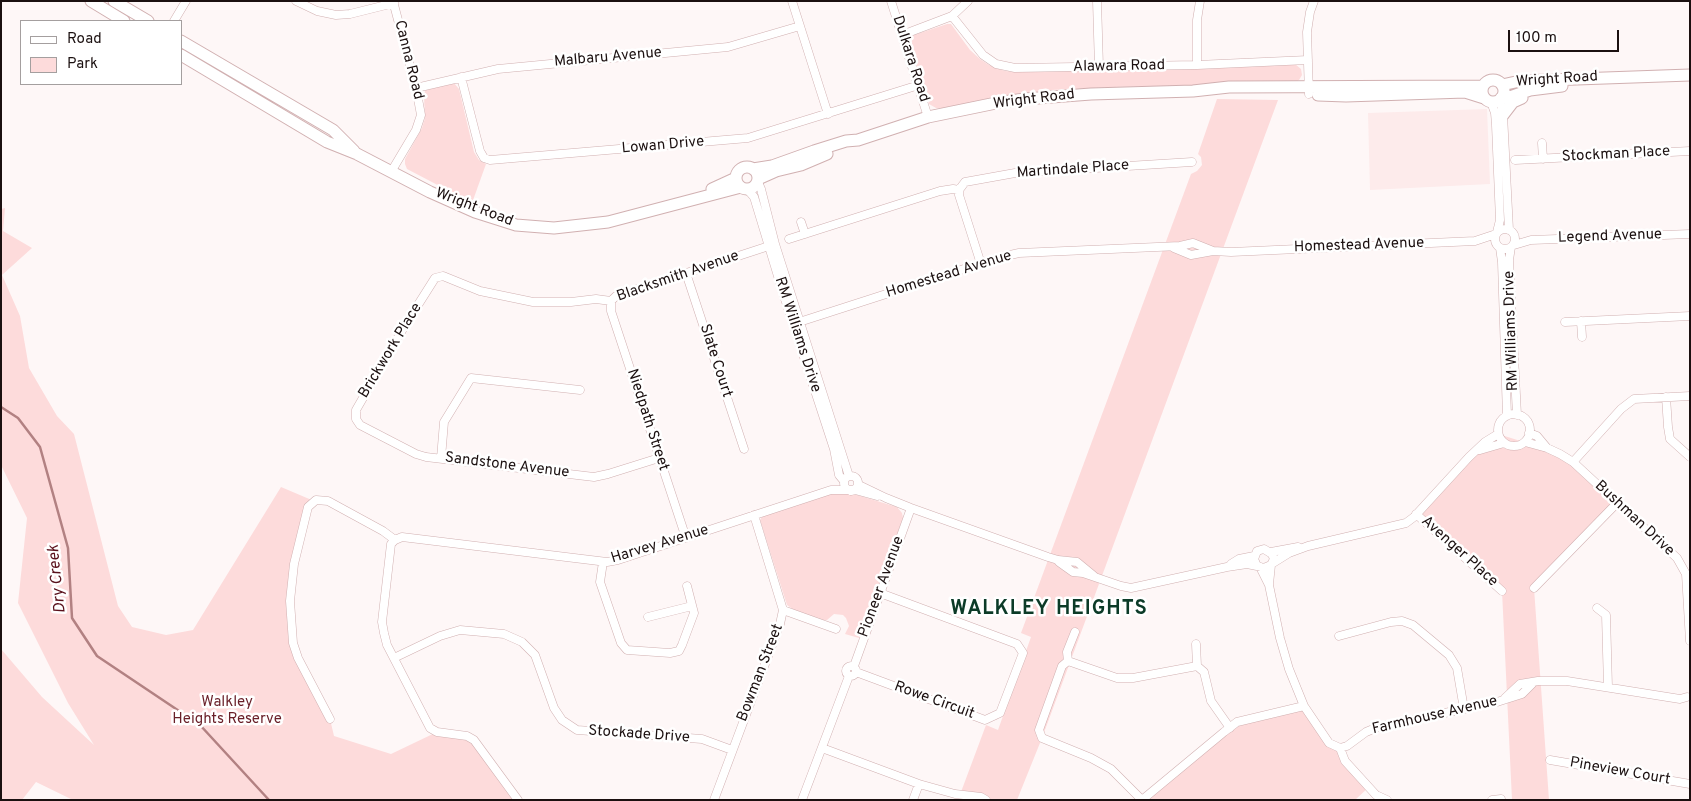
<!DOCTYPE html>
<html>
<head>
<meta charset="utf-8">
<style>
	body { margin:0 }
	#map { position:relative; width:1691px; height:801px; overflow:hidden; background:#fef7f7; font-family:Overpass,sans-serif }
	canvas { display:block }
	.frame { position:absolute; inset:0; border:2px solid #1b1010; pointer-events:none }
	.legend { position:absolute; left:20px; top:20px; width:162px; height:65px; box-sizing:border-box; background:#fff; border:1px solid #a49f9f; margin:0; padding:6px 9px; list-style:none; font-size:15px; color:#1b1010 }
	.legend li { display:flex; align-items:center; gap:10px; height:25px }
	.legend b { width:25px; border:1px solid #a49f9f }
	.scale { position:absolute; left:1508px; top:30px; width:111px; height:22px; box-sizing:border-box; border:2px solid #1b1010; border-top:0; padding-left:6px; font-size:15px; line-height:18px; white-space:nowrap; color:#1b1010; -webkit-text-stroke:4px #fff; paint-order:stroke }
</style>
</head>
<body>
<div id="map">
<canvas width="1691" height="801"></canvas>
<div class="frame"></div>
<ul class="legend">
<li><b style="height:6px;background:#fff"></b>Road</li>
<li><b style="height:14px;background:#fddbdb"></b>Park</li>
</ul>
<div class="scale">100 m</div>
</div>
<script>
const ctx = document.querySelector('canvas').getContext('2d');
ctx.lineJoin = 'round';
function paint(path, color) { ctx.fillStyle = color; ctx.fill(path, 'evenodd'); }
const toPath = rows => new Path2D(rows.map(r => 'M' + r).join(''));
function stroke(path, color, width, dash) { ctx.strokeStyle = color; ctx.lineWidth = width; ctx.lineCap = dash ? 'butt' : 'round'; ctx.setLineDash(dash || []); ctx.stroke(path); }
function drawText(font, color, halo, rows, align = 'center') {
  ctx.font = font + ' Overpass,sans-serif'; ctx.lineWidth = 5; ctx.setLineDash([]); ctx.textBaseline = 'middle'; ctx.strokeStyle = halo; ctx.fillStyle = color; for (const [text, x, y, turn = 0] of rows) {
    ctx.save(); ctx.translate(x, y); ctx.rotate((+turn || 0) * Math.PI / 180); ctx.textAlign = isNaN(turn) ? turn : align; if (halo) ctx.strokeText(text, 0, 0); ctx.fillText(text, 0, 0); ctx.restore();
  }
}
const built = toPath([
	[1487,109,1490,184,1370,190,1368,113]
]);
const green = toPath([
	[947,24,951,24,970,50,980,59,989,65,1005,71,1016,72,1295,64,1301,69,1302,75,1299,80,1294,83,1114,87,1051,90,1017,94,942,109,936,108,929,104,910,44,914,35],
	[450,83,454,83,459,89,474,152,479,160,486,164,472,203,407,169,405,164,405,159,422,128,425,118,424,97,425,91,429,88],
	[1217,99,1278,100,1042,738,1017,800,958,800,986,725,998,730,1031,637,1021,633,1191,174,1197,171,1202,165,1201,157,1198,154],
	[5,208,3,231,32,248,2,275,20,316,29,368,57,416,74,434,118,606,132,627,166,635,193,630,281,487,314,501,301,537,291,592,298,658,330,719,334,736,391,754,437,732,471,737,519,800,73,800,36,782,22,800,1,800,1,649,42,697,94,745,68,703,18,603,27,518,1,465,1,209],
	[1498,434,1527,443,1573,462,1617,503,1534,588,1549,800,1512,800,1502,591,1414,517,1473,453],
	[832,492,847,492,897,507,902,513,903,518,859,638,845,634,849,626,846,618,843,615,834,614,827,620,822,620,794,610,787,605,760,520,764,514],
	[1304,706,1369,787,1355,800,1143,800,1237,722]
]);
const stream = toPath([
	[1,407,18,418,40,447,68,548,72,618,97,656,200,725,269,800]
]);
const street = toPath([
	[296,1,317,11,336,15,350,14,394,3],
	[792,1,828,114],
	[891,1,928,117],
	[1097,1,1099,67],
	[952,16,983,55,996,64,1015,68,1197,65,1308,60],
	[174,21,186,1],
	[902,35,952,16,968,1],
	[1197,65,1197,20,1200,1],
	[461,77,480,151,484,158,490,160,748,138,919,85],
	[416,88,498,69,728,47,800,26],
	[1309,94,1307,32,1310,12,1314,1],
	[1500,99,1503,115,1509,230],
	[1491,102,1495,113,1496,125,1500,220,1497,232],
	[1542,143,1543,159],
	[1515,160,1690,151],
	[391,172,416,130,421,115,416,88,393,1],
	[758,182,761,189,775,244,849,476],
	[747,189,754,197,784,296,834,449,839,475,844,481],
	[959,190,959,195,981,264],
	[801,222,805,234],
	'1495 239a10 10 0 1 1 20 0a10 10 0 1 1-20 0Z',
	[789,239,940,191,953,189,959,190,965,182,1015,173,1192,162],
	[1514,245,1531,240,1690,234],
	[1511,247,1509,260,1517,415],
	[1174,248,1191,255,1213,251],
	[1500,248,1502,262,1507,416],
	[686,273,744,449],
	[611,301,611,311,686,538],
	[1581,321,1582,337],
	[1565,322,1690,316],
	[793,324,1001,257,1019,253,1180,246,1193,243,1213,251,1231,252,1475,241,1496,234],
	[1666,397,1668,427,1670,439,1690,457],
	'1498 430a16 16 0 1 1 32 0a16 16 0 1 1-32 0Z',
	[1529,433,1537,436,1547,448],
	[1525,442,1547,448,1560,454,1573,462,1677,558,1686,574,1690,641],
	[1480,450,1504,443],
	[441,458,444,422,471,378,580,390],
	[659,458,608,474,594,477,426,457,416,454,360,425,356,419,356,410,404,327,435,278,443,276,480,291,533,302,571,302,596,299,611,301,616,296,775,244],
	[1573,462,1621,409,1634,399,1690,396],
	'844 483a7 7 0 1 1 14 0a7 7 0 1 1-14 0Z',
	[859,485,886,498,911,508,1048,557,1058,560,1077,562,1094,576],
	[851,491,855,490,877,496],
	[1416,514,1502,591],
	[395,540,402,537,607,562,618,560,831,490,847,490],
	[395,540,391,544,382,622,384,633,387,645,430,728,437,732,467,736,474,740,518,800],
	[1271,552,1298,547],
	[603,562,600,582,621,643,627,650,670,653,679,651,682,645,694,613,687,586],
	[1059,562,1073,572,1083,573,1121,586,1131,588,1227,567,1247,564,1257,566],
	[1273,563,1289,553,1308,546,1406,523,1414,517,1469,457,1485,442,1498,434],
	[1231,564,1239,559,1254,556],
	[1260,567,1269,585,1280,638,1289,669,1304,706,1329,743,1340,748,1345,761,1376,795,1387,800],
	[1269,584,1271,565,1274,559,1272,554,1264,549,1257,551,1254,559,1257,566,1264,568,1271,565],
	[1534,588,1617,503],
	[1597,608,1606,615,1608,687],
	[783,610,836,629],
	[648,617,692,606],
	[1075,632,1067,652,1068,661,1062,666,1039,730,1042,738,1091,758,1111,769,1142,800],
	[1339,636,1391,622,1402,621,1413,625,1449,655,1457,668,1464,709],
	[1196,644,1197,666],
	[394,658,440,636,460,630,504,634,522,642,535,655,554,708,562,720,577,730,702,739,732,750],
	[1068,661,1117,678,1133,678,1197,666,1204,672,1211,701,1230,728],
	'846 671a5 5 0 1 1 10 0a5 5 0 1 1-10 0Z',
	[854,666,911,508],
	[856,672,985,720,1000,713,1023,653,1017,644,880,593],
	[1505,698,1520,684,1538,681,1567,681,1680,699,1687,697],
	[330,719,298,658,293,643,290,601,294,564,308,507,316,500,328,501,383,531,395,540],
	[822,748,919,784,955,794,981,797,986,800],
	[1340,748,1347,746,1366,732,1378,727,1497,702,1522,694,1533,683],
	[1550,760,1690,784],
	[714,800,780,624,783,610,754,515],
	[802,800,849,676],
	[913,800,919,784],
	[1142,800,1224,732,1237,722,1304,706],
	[1492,800,1501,799]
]);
const secondary = toPath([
	[91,1,124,21],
	[114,1,148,21],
	[181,41,333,130,354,151],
	[181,55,327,142,357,154,430,192,475,212,516,225,554,228,608,222,741,187],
	'1482 91a11 11 0 1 1 22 0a11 11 0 1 1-22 0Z',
	[1502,85,1520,81,1690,75],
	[1318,95,1346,96,1465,92,1484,98],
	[1501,98,1507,98,1530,90,1562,86],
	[1503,115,1513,102,1522,98],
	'736 178a11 11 0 1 1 22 0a11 11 0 1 1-22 0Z',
	[753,169,772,166,814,151,846,141,858,140,928,117,996,103,1025,99,1091,94,1193,91,1229,87,1483,86],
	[758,179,776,171,801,165,827,154],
	[712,189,736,178]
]);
const streetNames = [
	["Malbaru Avenue",608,58,-5],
	["Dulkara Road",910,59,72],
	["Canna Road",408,60,76],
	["Alawara Road",1119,67,-1],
	["Wright Road",1557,80,-4],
	["Wright Road",1034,100,-7],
	["Lowan Drive",663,146,-5],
	["Stockman Place",1616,155,-3],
	["Martindale Place",1073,170,-4],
	["Wright Road",474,208,21],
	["Legend Avenue",1610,237,-2],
	["Homestead Avenue",1359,246,-2],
	["Homestead Avenue",949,275,-17],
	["Blacksmith Avenue",678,277,-19],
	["RM Williams Drive",1512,331,-92],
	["RM Williams Drive",797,335,72],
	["Brickwork Place",391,351,-59],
	["Slate Court",715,361,72],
	["Niedpath Street",647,420,72],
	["Sandstone Avenue",507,466,7],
	["Bushman Drive",1634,519,43],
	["Harvey Avenue",660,545,-17],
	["Avenger Place",1459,552,42],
	["Pioneer Avenue",882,587,-70],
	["Bowman Street",761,673,-69],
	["Rowe Circuit",934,701,20],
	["Farmhouse Avenue",1435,716,-13],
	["Stockade Drive",639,735,4],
	["Pineview Court",1620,772,10]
];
const parkNames = [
	["Walkley",227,703],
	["Heights Reserve",227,720]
];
const waterNames = [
	["Dry Creek",58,579,-96]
];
const districtNames = [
	["WALKLEY HEIGHTS",1049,610]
];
paint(built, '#fdebeb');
paint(green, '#fddbdb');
stroke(stream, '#b28182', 2.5);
stroke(street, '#d1b0b1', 9);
stroke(secondary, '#d1b0b1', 13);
stroke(street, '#fff', 8);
stroke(secondary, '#fff', 11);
drawText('15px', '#1b1010', '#fff', streetNames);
drawText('15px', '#691f28', '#fff', parkNames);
drawText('italic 16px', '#5a111c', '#fff', waterNames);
ctx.letterSpacing = '1px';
drawText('bold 20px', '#0c3b28', '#fff', districtNames);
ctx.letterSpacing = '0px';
</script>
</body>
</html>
